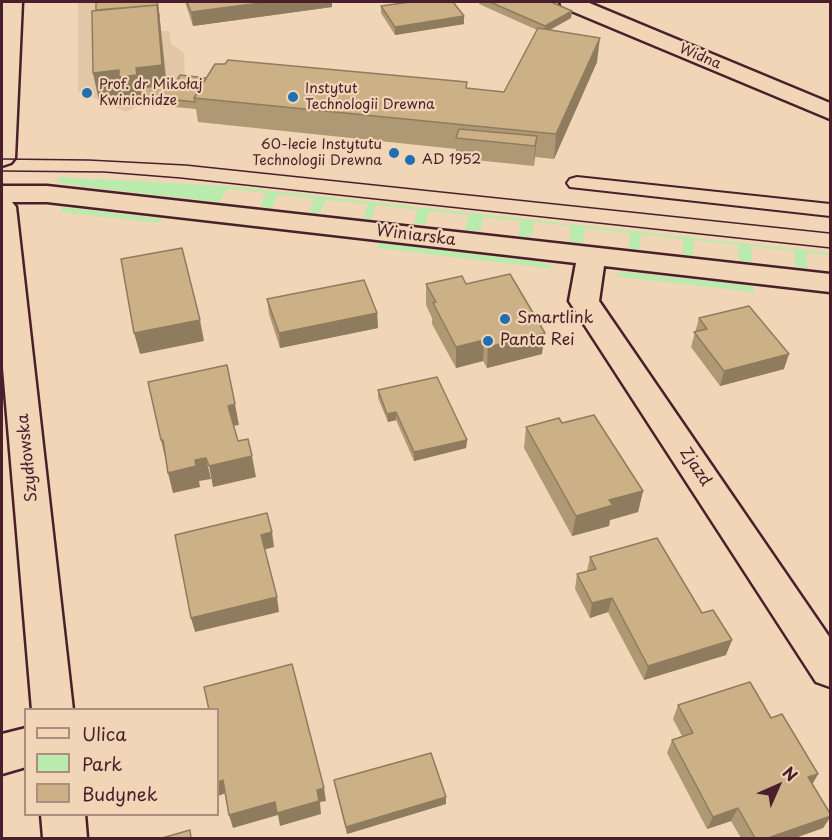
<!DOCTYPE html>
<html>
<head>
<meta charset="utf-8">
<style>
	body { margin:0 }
	#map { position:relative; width:832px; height:840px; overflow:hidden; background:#f0d5b7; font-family:"Playpen Sans",sans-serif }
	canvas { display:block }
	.frame { position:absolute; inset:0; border:3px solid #4a1f2b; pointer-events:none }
	.legend { position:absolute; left:24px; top:708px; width:195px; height:108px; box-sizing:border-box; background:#f0d5b7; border:2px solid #ae8c7f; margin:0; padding:8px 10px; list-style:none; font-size:18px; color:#4a1f2b }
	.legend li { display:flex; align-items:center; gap:12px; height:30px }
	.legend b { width:30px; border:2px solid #ae8c7f }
	.north { position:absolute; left:748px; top:756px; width:60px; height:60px; -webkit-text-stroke:4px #f0d5b7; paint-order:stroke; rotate:45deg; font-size:16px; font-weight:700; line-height:24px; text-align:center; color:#4a1f2b }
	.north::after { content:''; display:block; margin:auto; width:21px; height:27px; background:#4a1f2b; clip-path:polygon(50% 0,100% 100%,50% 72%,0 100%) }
</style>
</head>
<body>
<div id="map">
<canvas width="832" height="840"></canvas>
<div class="frame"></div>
<ul class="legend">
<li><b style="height:8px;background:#f0d5b7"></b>Ulica</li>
<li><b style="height:16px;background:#b8ebac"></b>Park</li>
<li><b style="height:16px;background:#ccb187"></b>Budynek</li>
</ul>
<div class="north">N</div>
</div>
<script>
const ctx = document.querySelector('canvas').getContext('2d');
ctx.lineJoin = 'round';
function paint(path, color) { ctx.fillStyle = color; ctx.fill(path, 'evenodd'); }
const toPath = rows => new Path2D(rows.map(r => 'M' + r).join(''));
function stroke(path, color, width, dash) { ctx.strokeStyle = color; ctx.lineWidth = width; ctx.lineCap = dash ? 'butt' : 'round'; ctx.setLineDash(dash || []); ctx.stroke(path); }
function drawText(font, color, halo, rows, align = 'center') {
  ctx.font = font + ' "Playpen Sans",sans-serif'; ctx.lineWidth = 4.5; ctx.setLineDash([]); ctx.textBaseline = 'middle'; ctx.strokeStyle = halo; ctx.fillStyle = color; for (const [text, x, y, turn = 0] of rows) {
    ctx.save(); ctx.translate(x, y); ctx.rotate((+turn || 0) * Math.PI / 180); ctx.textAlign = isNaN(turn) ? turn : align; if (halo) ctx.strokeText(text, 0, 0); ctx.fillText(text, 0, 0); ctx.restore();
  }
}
const built = toPath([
	[78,2,158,2,161,31,169,31,171,44,184,53,185,78,166,93,141,96,142,104,126,112,78,91]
]);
const green = toPath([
	[56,177,228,186,830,253,830,255,806,253,807,268,796,267,794,251,751,246,752,262,739,261,738,245,694,240,693,256,683,254,683,239,641,234,639,250,629,248,630,233,585,228,582,243,569,242,571,226,534,222,531,237,518,236,521,221,484,217,480,231,465,230,469,215,429,211,425,225,414,224,418,210,376,205,371,219,363,218,368,204,326,200,320,213,309,212,315,199,278,194,272,208,260,206,266,193,227,189,219,202,86,187,60,183],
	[63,207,162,219,160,223,60,212],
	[379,243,542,262,555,269,377,248],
	[625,272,754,286,754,292,614,276]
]);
const service = toPath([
	[577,177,830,204,830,216,570,187,567,183,570,179,577,177]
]);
const minor = toPath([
	[2,2,22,2,15,158,11,163,2,166,2,2],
	[560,2,587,2,830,103,830,119,562,7,560,2],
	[2,186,47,186,830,274,830,292,604,266,599,301,830,638,830,687,816,682,569,301,576,263,47,202,12,202,16,207,73,710,32,710,2,356,2,186],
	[26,728,26,767,2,774,2,734,26,728],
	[41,814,85,814,87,838,43,838,41,814]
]);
const tram = toPath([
	[2,159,89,160,186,165,830,233],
	[2,171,104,172,180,178,830,248]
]);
const wall = toPath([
	[96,2,158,2,167,85,173,86,206,78,467,82,467,88,504,92,537,30,479,4,480,2,551,2,572,11,571,18,550,30,597,62,554,159,535,157,534,166,455,158,456,149,198,122,196,109,143,104,142,101,142,103,124,105,123,98,99,100,93,73],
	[185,2,332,2,332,7,193,26],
	[381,6,464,16,464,24,395,35,381,13],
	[426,284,466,284,542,354,487,368,483,361,456,368,432,324,432,318,426,305],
	[267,299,377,313,378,328,280,348,269,314],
	[699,318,784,369,720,386,691,347],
	[378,390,467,440,466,448,414,461,396,420,388,422,378,398],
	[562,423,643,491,638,512,610,520,609,526,572,536,524,448,526,427],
	[590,557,726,655,644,680,608,612,590,618,575,589,577,574,587,571],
	[678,705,771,718,818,774,812,784,831,815,831,816,823,828,795,838,741,838,731,821,707,829,667,753,672,740,682,736,673,719],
	[334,780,446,797,446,804,347,834,335,787]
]);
const shadedWall = toPath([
	[157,2,158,2,167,93,141,96,142,103,124,105,123,98,99,100,93,73,100,37],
	[268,2,332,2,332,7,193,26,191,12],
	[572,11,571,18,544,33,545,26],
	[464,16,464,24,395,35,395,27],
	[600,38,597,62,554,159,556,134],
	[537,136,535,157,534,166,535,146],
	[377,313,378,328,280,348,279,333],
	[200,320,204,341,140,354,134,333],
	[545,333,542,354,487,368,488,347],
	[484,340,483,361,456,368,456,347],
	[789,354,784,369,720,386,724,371],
	[235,404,239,425,232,426,228,406],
	[396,412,396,420,388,422,387,414],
	[161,440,163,440,166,461],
	[467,440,466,448,414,461,414,452],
	[252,456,256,477,213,487,209,466],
	[206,458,211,479,199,481,200,487,173,493,168,473,195,460],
	[643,491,638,512,610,520,609,526,572,536,576,516,609,500],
	[272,532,274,547,263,550,261,535],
	[277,597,279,612,195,632,191,618],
	[612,598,608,612,590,618,592,603],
	[732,640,726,655,644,680,648,666],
	[818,774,811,787,808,777],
	[223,780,226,793,218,796,218,782],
	[324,788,326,801,320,802,321,814,280,826,278,815,233,828,229,815],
	[446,797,446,804,347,834,346,827],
	[738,808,731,821,707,829,713,817],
	[831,816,823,828,795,838,768,838]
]);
const building = toPath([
	[96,2,157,2,159,17,157,5,96,10,96,2],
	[187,2,268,2,191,12,187,2],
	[410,2,453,2,464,16,395,27,381,6,410,2],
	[490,2,551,2,572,11,545,26,490,2],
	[157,5,162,65,136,68,137,75,119,77,119,70,93,73,92,11,157,5],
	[538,28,600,38,556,134,194,98,215,64,225,64,228,60,467,82,466,88,504,92,538,28],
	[180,75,206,78,194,98,195,102,141,96,140,88,166,85,173,86,180,75],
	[459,129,537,136,535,146,456,138,459,129],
	[182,248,200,320,134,333,121,259,182,248],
	[510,274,545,333,488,347,484,340,456,347,433,303,436,302,426,284,462,276,466,284,510,274],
	[364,280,377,313,279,333,267,299,364,280],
	[749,306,789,354,724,371,694,332,707,329,699,318,749,306],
	[227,365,235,404,228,406,238,441,248,439,252,456,209,466,206,458,195,460,196,466,168,473,163,440,161,440,148,382,227,365],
	[437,377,467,440,414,452,396,412,387,414,378,390,437,377],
	[594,415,643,491,609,500,613,505,576,516,526,427,559,418,562,423,594,415],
	[267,513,272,532,261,535,277,597,191,618,175,535,267,513],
	[657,538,702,613,713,610,732,640,648,666,612,598,592,603,577,574,596,569,590,557,657,538],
	[292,664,324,788,317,790,319,801,277,813,275,802,229,815,223,780,218,782,218,710,209,710,204,687,292,664],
	[750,682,771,718,782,714,818,774,808,777,831,815,831,816,768,838,755,838,738,808,713,817,672,740,693,733,678,705,750,682],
	[431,753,446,797,346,827,334,780,431,753],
	[190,830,191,838,162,838,190,830]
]);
const markers = [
	[87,93,6,"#1f6fb2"],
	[293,97,6,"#1f6fb2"],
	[394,153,6,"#1f6fb2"],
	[410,160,6,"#1f6fb2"],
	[505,319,6,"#1f6fb2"],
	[488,341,6,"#1f6fb2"]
];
const farStreetnames = [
	["Widna",700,57,23]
];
const farPoinames = [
	["Prof. dr Mikołaj",99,85],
	["Kwinichidze",99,101],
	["Instytut",305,89],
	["Technologii Drewna",305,105],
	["60-lecie Instytutu",382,145,"right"],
	["Technologii Drewna",382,161,"right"],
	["AD 1952",422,160]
];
const streetNames = [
	["Winiarska",416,236,7],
	["Szydłowska",28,458,-96],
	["Zjazd",695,467,56]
];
const poiNames = [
	["Smartlink",517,319],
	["Panta Rei",500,341]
];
paint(built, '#e2c7a6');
paint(green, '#b8ebac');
stroke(service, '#4a1f2b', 4);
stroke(minor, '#4a1f2b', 5);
paint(service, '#f0d5b7');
paint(minor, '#f0d5b7');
stroke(tram, '#4a1f2b', 1.5);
paint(wall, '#af9874');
paint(shadedWall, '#8f7c5e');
paint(building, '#ccb187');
stroke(building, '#8f7c5e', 1.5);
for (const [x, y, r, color] of markers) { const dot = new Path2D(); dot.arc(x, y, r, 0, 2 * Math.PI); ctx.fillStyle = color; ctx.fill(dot); stroke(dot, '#f0d5b7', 2); }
drawText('14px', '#4a1f2b', '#f0d5b7', farStreetnames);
drawText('14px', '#4a1f2b', '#f0d5b7', farPoinames, 'left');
drawText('16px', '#4a1f2b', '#f0d5b7', streetNames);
drawText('16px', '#4a1f2b', '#f0d5b7', poiNames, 'left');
</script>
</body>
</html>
